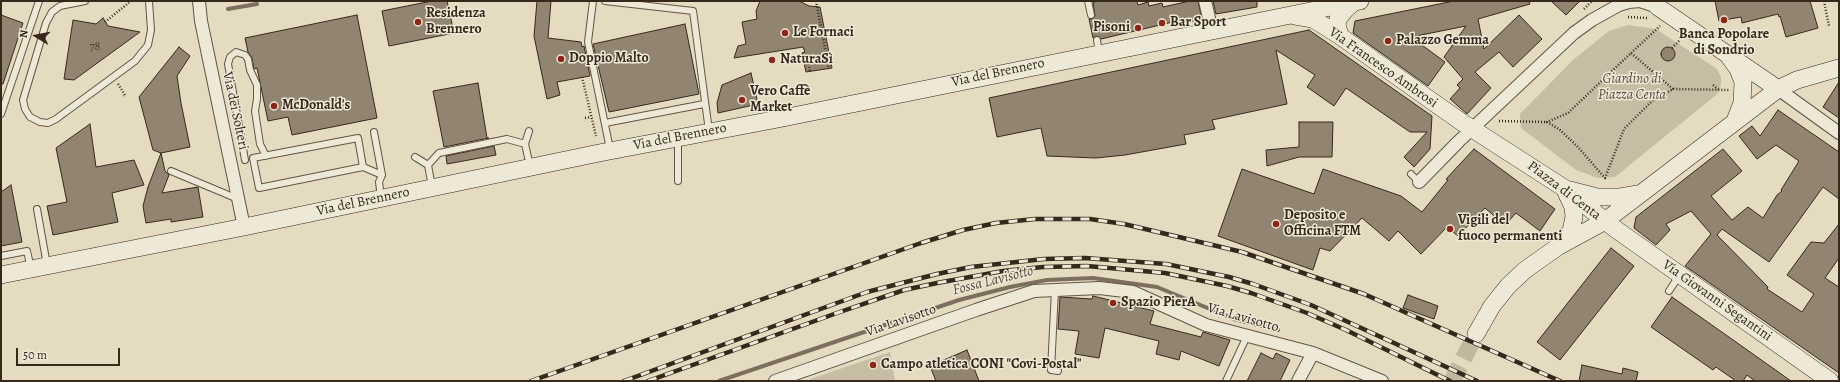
<!DOCTYPE html>
<html>
<head>
<meta charset="utf-8">
<style>
	body { margin:0 }
	#map { position:relative; width:1840px; height:382px; overflow:hidden; background:#e5dbc0; font-family:Alegreya,serif }
	canvas { display:block }
	.frame { position:absolute; inset:0; border:2px solid #37281c; pointer-events:none }
	.north { position:absolute; left:16px; top:16px; width:40px; height:40px; -webkit-text-stroke:3px #eee8d6; paint-order:stroke; rotate:280deg; font-size:11px; font-weight:700; line-height:16px; text-align:center; color:#37281c }
	.north::after { content:''; display:block; margin:auto; width:14px; height:18px; background:#37281c; clip-path:polygon(50% 0,100% 100%,50% 72%,0 100%) }
	.scale { position:absolute; left:16px; top:348px; width:104px; height:18px; box-sizing:border-box; border:2px solid #37281c; border-top:0; padding-left:5px; font-size:12px; line-height:14px; white-space:nowrap; color:#37281c; -webkit-text-stroke:3px #eee8d6; paint-order:stroke }
</style>
</head>
<body>
<div id="map">
<canvas width="1840" height="382"></canvas>
<div class="frame"></div>
<div class="north">N</div>
<div class="scale">50 m</div>
</div>
<script>
const ctx = document.querySelector('canvas').getContext('2d');
ctx.lineJoin = 'round';
function paint(path, color) { ctx.fillStyle = color; ctx.fill(path, 'evenodd'); }
const toPath = rows => new Path2D(rows.map(r => 'M' + r).join(''));
function stroke(path, color, width, dash) { ctx.strokeStyle = color; ctx.lineWidth = width; ctx.lineCap = dash ? 'butt' : 'round'; ctx.setLineDash(dash || []); ctx.stroke(path); }
function drawText(font, color, halo, rows, align = 'center') {
  ctx.font = font + ' Alegreya,serif'; ctx.lineWidth = 3; ctx.setLineDash([]); ctx.textBaseline = 'middle'; ctx.strokeStyle = halo; ctx.fillStyle = color; for (const [text, x, y, turn = 0] of rows) {
    ctx.save(); ctx.translate(x, y); ctx.rotate((+turn || 0) * Math.PI / 180); ctx.textAlign = isNaN(turn) ? turn : align; if (halo) ctx.strokeText(text, 0, 0); ctx.fillText(text, 0, 0); ctx.restore();
  }
}
const green = toPath([
	[1628,25,1656,29,1717,69,1721,77,1721,83,1720,90,1716,95,1615,177,1598,178,1576,170,1521,128,1520,114,1573,60,1609,31],
	[890,352,895,381,806,381,816,377]
]);
const stream = toPath([
	[228,9,257,4],
	[719,381,959,300,1010,287,1047,280,1093,278,1157,287,1234,319,1278,330]
]);
const building = toPath([
	[432,1,447,1,454,33,389,46,382,11,432,1],
	[537,1,551,1,548,38,581,42,582,47,584,46,590,76,557,82,560,95,547,99,534,36,537,1],
	[760,1,799,1,809,6,820,7,832,68,806,72,802,53,805,52,803,47,734,58,738,46,746,44,742,22,757,19,756,11,760,1],
	[1100,1,1137,1,1138,5,1148,2,1149,6,1162,3,1163,7,1190,1,1198,1,1202,19,1178,25,1177,21,1101,39,1096,36,1093,38,1089,19,1092,19,1095,16,1093,2,1100,1],
	[1213,1,1257,1,1257,7,1216,14,1213,1],
	[1454,1,1529,1,1530,4,1478,19,1484,49,1519,15,1542,39,1513,67,1499,52,1475,72,1491,88,1467,114,1450,99,1460,88,1457,85,1463,79,1444,57,1466,26,1411,37,1445,62,1428,86,1353,33,1355,21,1454,1],
	[1551,1,1580,1,1566,15,1551,1],
	[1715,1,1810,1,1818,28,1786,37,1780,16,1779,17,1778,14,1742,23,1741,17,1719,21,1715,1],
	[1,15,23,23,3,84,1,84,1,15],
	[357,15,377,118,292,135,288,117,268,121,257,68,254,69,252,58,248,52,245,38,357,15],
	[103,18,108,26,140,32,74,80,64,79,73,20,96,24,103,18],
	[685,24,699,94,609,112,593,44,685,24],
	[1309,30,1432,116,1430,149,1414,167,1404,157,1427,132,1410,132,1346,88,1334,106,1307,87,1315,75,1276,50,1287,104,1212,120,1215,129,1184,135,1186,144,1125,155,1096,158,1047,156,1041,128,997,137,989,98,1309,30],
	[179,47,190,56,177,76,181,103,190,147,161,153,165,171,169,175,162,193,198,187,203,217,171,222,171,219,146,223,143,206,148,187,161,153,153,150,139,97,179,47],
	'1661 54a7 7 0 1 1 14 0a7 7 0 1 1-14 0Z',
	[751,73,758,104,718,113,717,103,722,85,751,73],
	[1839,82,1839,118,1823,107,1839,82],
	[478,83,487,138,489,138,444,147,433,91,478,83],
	[1778,110,1839,152,1839,199,1823,187,1769,262,1722,229,1717,235,1768,287,1767,289,1802,312,1814,294,1787,275,1811,242,1824,243,1839,224,1839,258,1825,278,1839,287,1839,373,1685,266,1711,234,1691,211,1666,224,1670,230,1656,245,1634,228,1636,217,1723,149,1742,171,1711,196,1732,220,1748,207,1763,218,1777,195,1782,191,1781,190,1799,161,1776,145,1757,159,1739,136,1752,126,1760,136,1778,110],
	[1299,122,1333,122,1332,157,1299,157,1267,166,1266,150,1299,147,1299,122],
	[90,124,96,167,134,160,144,185,112,193,118,222,53,235,47,206,67,202,56,148,90,124],
	[494,146,496,155,447,164,446,156,494,146],
	[1474,149,1555,209,1540,231,1516,213,1505,225,1485,208,1458,236,1447,227,1421,254,1398,231,1389,241,1362,218,1330,251,1320,248,1313,270,1218,236,1242,169,1314,194,1323,169,1401,196,1422,212,1448,180,1446,179,1474,149],
	[11,185,22,242,1,246,1,192,11,185],
	[1611,248,1634,266,1560,360,1537,342,1611,248],
	[1408,295,1438,306,1434,319,1403,308,1408,295],
	[1093,296,1154,311,1150,324,1201,337,1203,332,1230,340,1219,366,1181,351,1179,360,1156,354,1159,341,1105,328,1099,358,1075,354,1079,331,1058,329,1060,297,1092,299,1093,296],
	[1672,297,1736,342,1791,381,1755,381,1747,375,1743,381,1736,381,1716,367,1713,370,1651,327,1672,297],
	[967,350,979,381,936,381,930,366,967,350],
	[1261,353,1273,359,1276,353,1290,360,1280,381,1247,381,1261,353],
	[1582,365,1622,374,1623,368,1638,372,1636,381,1579,381,1582,365]
]);
const secondaryTunnel = toPath([
	[1452,381,1476,334]
]);
const path = toPath([
	[816,1,829,69],
	[1824,1,1829,26],
	[1584,9,1592,1],
	[1628,17,1647,18],
	[105,22,131,1],
	[1672,48,1680,40],
	[1631,53,1660,26],
	[808,61,810,71],
	[582,77,596,136],
	[118,84,125,95,123,96],
	[1713,85,1718,89],
	[1673,89,1631,53,1568,113,1547,122,1559,129,1577,146,1605,178,1624,129,1652,101,1673,89,1729,90],
	[585,118,591,117],
	[1499,121,1547,122]
]);
const service = toPath([
	[85,1,60,6,52,12,46,23,23,100,25,109,30,117,40,122,48,123,56,119,135,61,148,45,151,30,149,1],
	[593,1,588,42,610,149],
	[605,1,693,11,709,131],
	[1088,1,1091,15],
	[1097,40,1099,53],
	[1,114,39,1],
	[605,123,704,104],
	[529,131,525,144,530,166],
	[374,132,382,175],
	[678,138,678,181],
	[415,157,428,165,432,187],
	[245,160,228,64,230,57,236,52,245,55,248,59,250,70,257,85,257,99,255,111,260,144,266,156],
	[428,165,439,153,507,139,525,144],
	[363,167,358,138,253,158,259,188,363,167,382,175,379,182,381,198],
	[171,171,238,199],
	[1411,174,1419,182],
	[37,209,47,265],
	[1,256,27,251,31,269],
	[1055,290,1051,370,1058,371],
	[1669,291,1679,276],
	[1226,381,1247,336]
]);
const minor = toPath([
	[199,1,201,21,244,227],
	[1205,1,1212,31],
	[1778,89,1839,133],
	[1419,182,1459,141,1574,33,1592,20,1619,5,1629,2,1640,1,1658,7],
	[775,381,976,310,1034,291,1099,288,1133,292,1206,325,1313,353,1382,381],
	[1298,381,1313,353]
]);
const secondary = toPath([
	[1652,1,1658,7,1778,89],
	[1295,16,1313,19,1340,36,1460,121,1564,188,1614,228,1830,381],
	[1340,36,1337,25,1338,19,1346,9,1354,2],
	[1730,58,1738,69,1743,82,1742,103,1735,121],
	[1570,190,1597,197,1620,197,1638,194],
	[1560,245,1571,231,1574,217,1573,207,1565,190],
	[1,275,244,227,599,153,783,118,1360,1],
	[1476,334,1492,306,1508,286,1525,270,1559,246,1605,221,1778,89,1797,80,1839,68]
]);
const rail = toPath([
	[531,381,921,243,963,230,996,223,1035,219,1090,219,1124,224,1242,252,1364,294,1560,381],
	[624,381,867,292,937,274,971,267,1044,259,1085,258,1166,264,1229,277,1253,284,1311,305,1477,381],
	[648,381,837,313,904,290,937,283,1003,271,1043,267,1087,266,1165,273,1227,286,1251,293,1307,313,1346,330,1450,381]
]);
const markers = [
	[1724,20,4,"#8f2418"],
	[418,22,4,"#8f2418"],
	[1162,23,4,"#8f2418"],
	[1138,28,4,"#8f2418"],
	[785,33,4,"#8f2418"],
	[1388,41,4,"#8f2418"],
	[561,59,4,"#8f2418"],
	[772,60,4,"#8f2418"],
	[742,100,4,"#8f2418"],
	[274,106,4,"#8f2418"],
	[1276,224,4,"#8f2418"],
	[1450,229,4,"#8f2418"],
	[1113,303,4,"#8f2418"],
	[873,365,4,"#8f2418"]
];
const numberNames = [
	["78",95,47]
];
const poiNames = [
	["Residenza",426,14],
	["Brennero",426,30],
	["Bar Sport",1170,23],
	["Pisoni",1130,28,"right"],
	["Le Fornaci",793,33],
	["Banca Popolare",1724,35,"center"],
	["di Sondrio",1724,51,"center"],
	["Palazzo Gemma",1396,41],
	["Doppio Malto",569,59],
	["NaturaSì",780,60],
	["Vero Caffè",750,92],
	["Market",750,108],
	["McDonald's",282,106],
	["Deposito e",1284,216],
	["Officina FTM",1284,232],
	["Vigili del",1458,221],
	["fuoco permanenti",1458,237],
	["Spazio PierA",1121,303],
	["Campo atletica CONI \"Covi-Postal\"",881,365]
];
const streetNames = [
	["Via Francesco Ambrosi",1383,68,35],
	["Via del Brennero",998,73,-12],
	["Via dei Solteri",235,111,78],
	["Via del Brennero",680,137,-11],
	["Piazza di Centa",1564,191,37],
	["Via del Brennero",363,202,-12],
	["Via Giovanni Segantini",1717,301,35],
	["Via Lavisotto",1243,318,16],
	["Via Lavisotto",901,321,-19]
];
const parkNames = [
	["Giardino di",1632,80],
	["Piazza Centa",1632,96]
];
const waterNames = [
	["Fossa Lavisotto",993,281,-14]
];
paint(green, '#c7bda4');
stroke(stream, '#7c6f5d', 4);
paint(building, '#918571');
stroke(building, '#37281c', 1);
stroke(secondaryTunnel, '#c2b79f', 17, [17, 8]);
stroke(service, '#625545', 8);
stroke(minor, '#625545', 14);
stroke(secondary, '#37281c', 18);
stroke(path, '#37281c', 2.5, [1, 2]);
stroke(service, '#eee8d6', 6);
stroke(minor, '#eee8d6', 12);
stroke(secondary, '#eee8d6', 17);
stroke(rail, '#37281c', 4.5);
stroke(rail, '#eee8d6', 3, [9]);
for (const [x, y, r, color] of markers) { const dot = new Path2D(); dot.arc(x, y, r, 0, 2 * Math.PI); ctx.fillStyle = color; ctx.fill(dot); stroke(dot, '#eee8d6', 1.5); }
drawText('12px', '#4e3f31', null, numberNames);
drawText('bold 14px', '#37281c', '#eee8d6', poiNames, 'left');
drawText('14px', '#37281c', '#eee8d6', streetNames);
drawText('italic 14px', '#5b4d3e', '#eee8d6', parkNames);
drawText('italic 15px', '#5a4b3c', '#eee8d6', waterNames);
</script>
</body>
</html>
